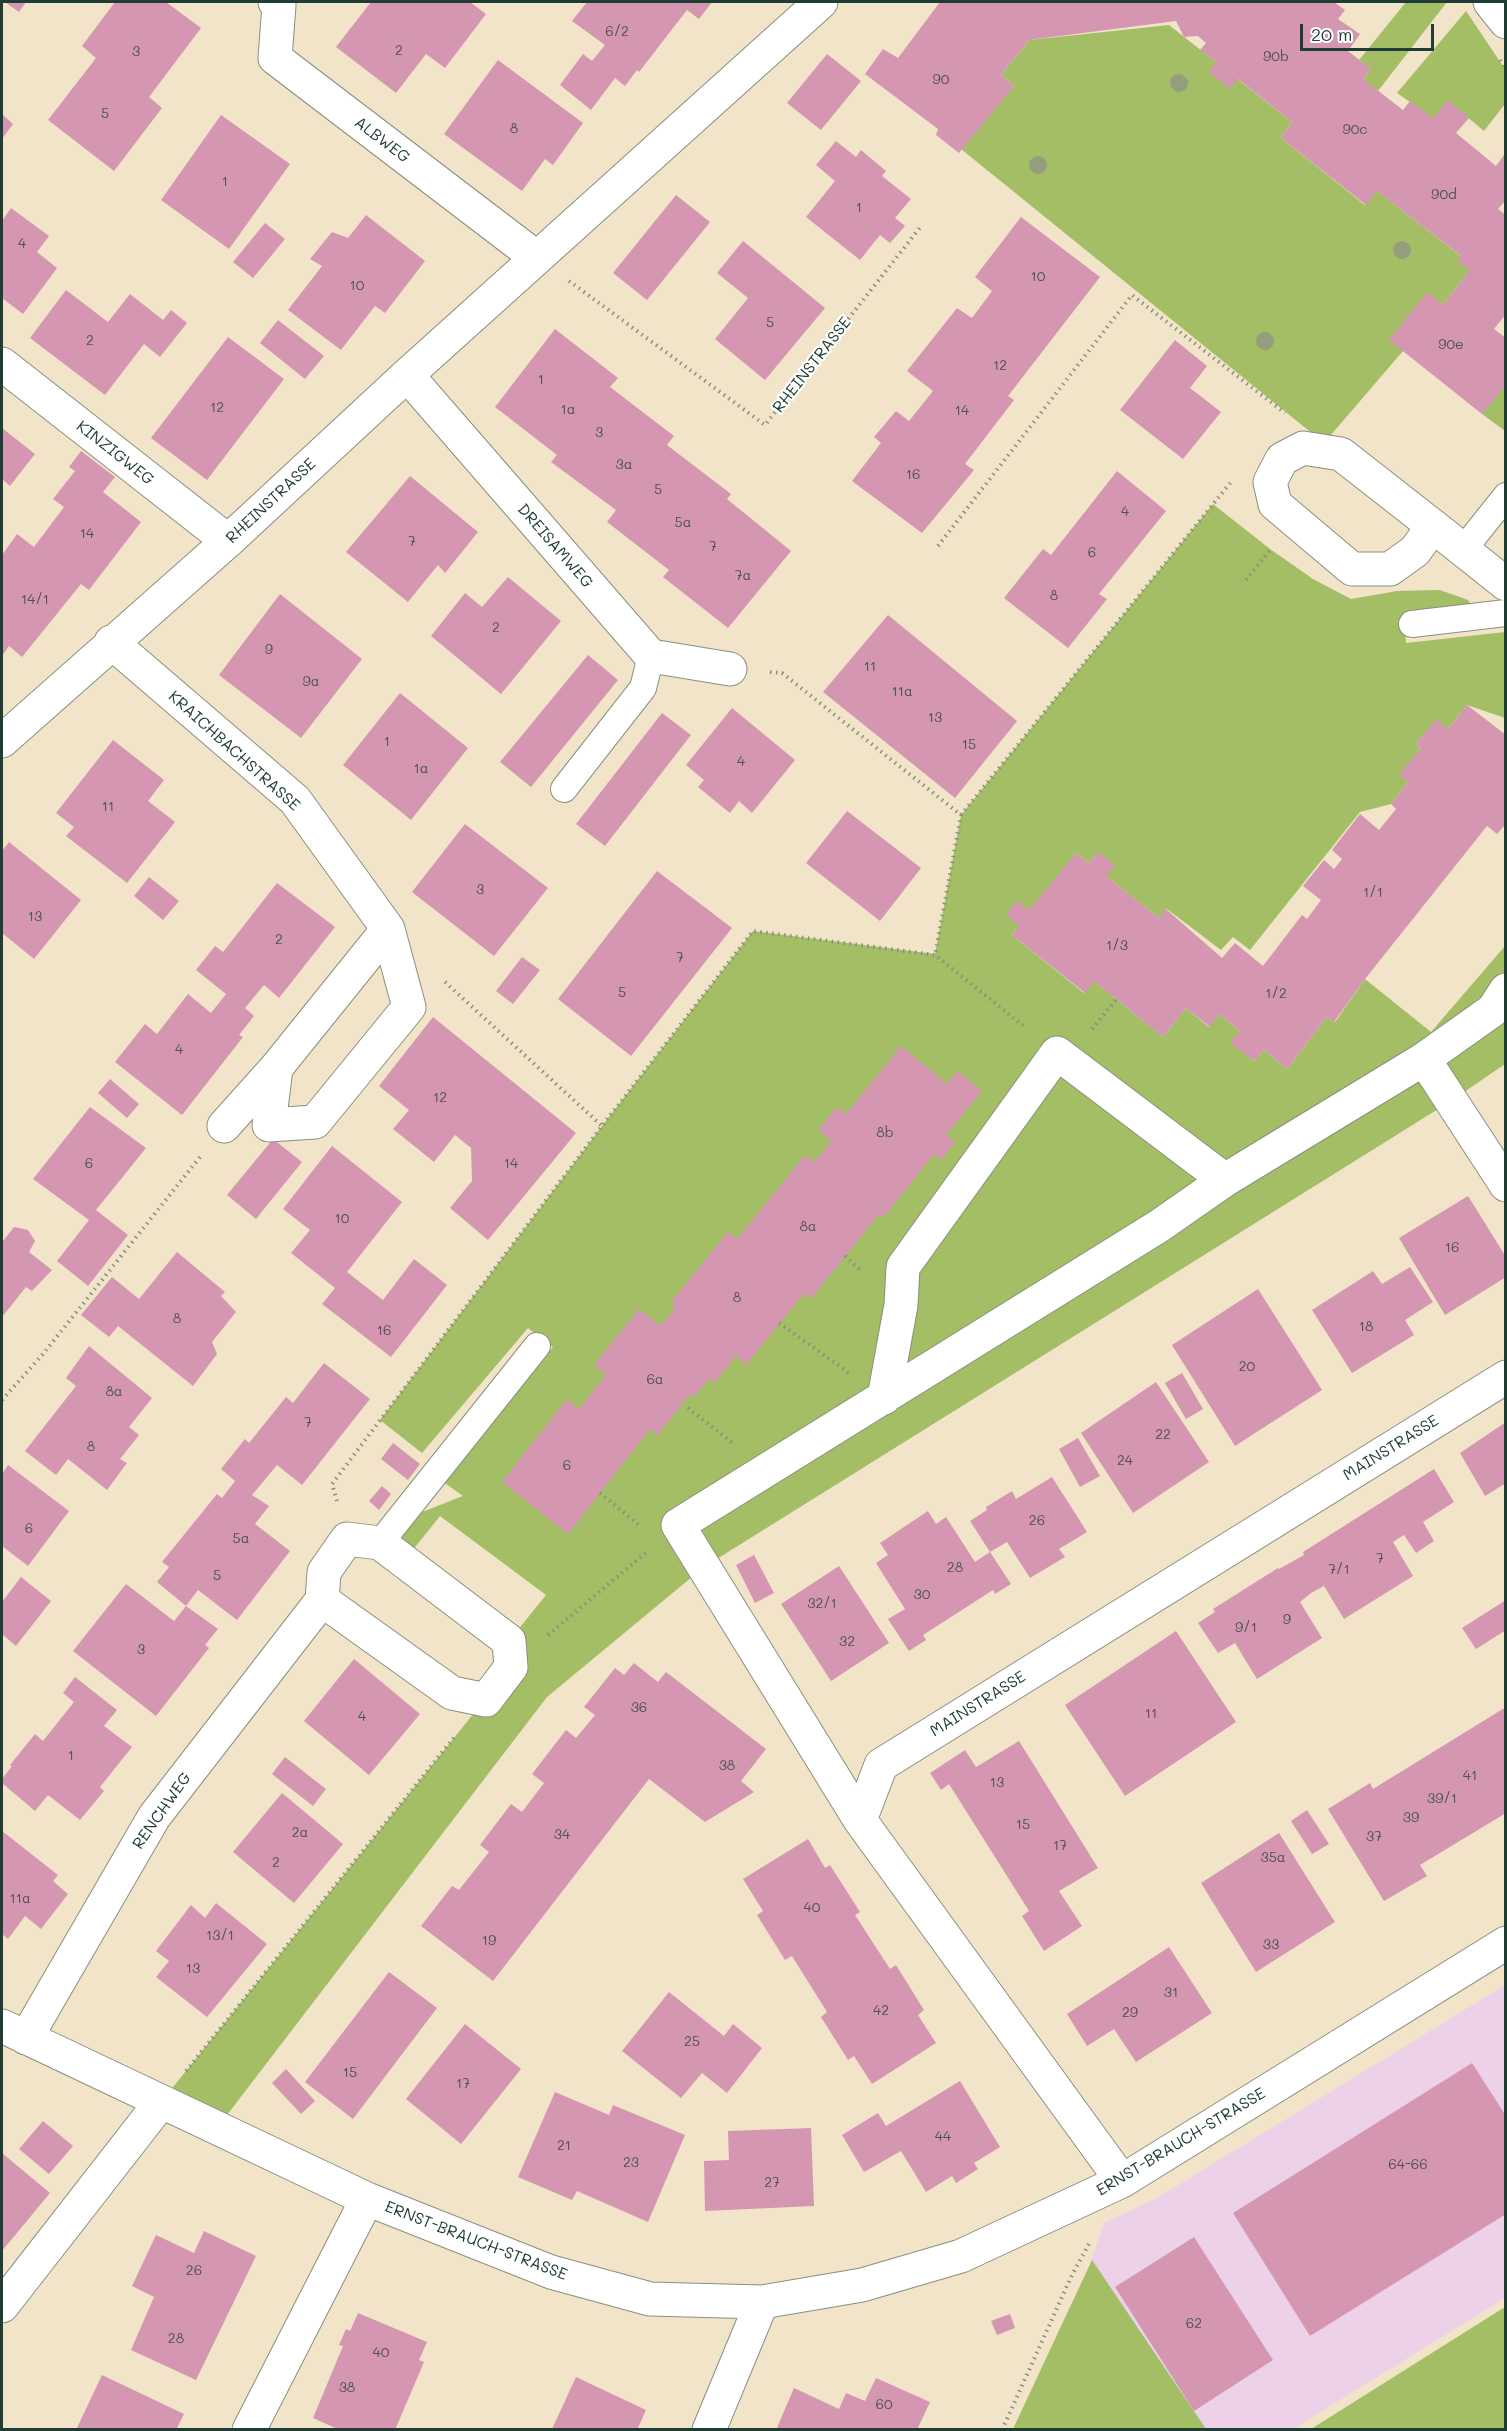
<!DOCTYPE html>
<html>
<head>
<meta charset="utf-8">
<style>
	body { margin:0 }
	#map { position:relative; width:1507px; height:2431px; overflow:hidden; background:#f2e4c9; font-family:Mali,sans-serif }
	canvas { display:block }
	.frame { position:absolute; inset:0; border:3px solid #1f3d34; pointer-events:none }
	.scale { position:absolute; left:1300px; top:24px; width:134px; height:27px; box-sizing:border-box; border:3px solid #1f3d34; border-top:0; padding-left:8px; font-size:18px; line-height:21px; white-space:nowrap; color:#1f3d34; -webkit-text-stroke:4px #fff; paint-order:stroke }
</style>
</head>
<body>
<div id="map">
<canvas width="1507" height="2431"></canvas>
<div class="frame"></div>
<div class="scale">20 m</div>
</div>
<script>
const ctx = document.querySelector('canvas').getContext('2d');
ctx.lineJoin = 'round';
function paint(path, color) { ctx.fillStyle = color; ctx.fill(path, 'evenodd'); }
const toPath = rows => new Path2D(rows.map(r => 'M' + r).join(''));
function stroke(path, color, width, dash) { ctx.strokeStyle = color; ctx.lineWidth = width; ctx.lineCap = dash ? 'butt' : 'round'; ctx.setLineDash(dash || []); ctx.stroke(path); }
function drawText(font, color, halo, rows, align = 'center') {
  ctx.font = font + ' Mali,sans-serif'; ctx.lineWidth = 4.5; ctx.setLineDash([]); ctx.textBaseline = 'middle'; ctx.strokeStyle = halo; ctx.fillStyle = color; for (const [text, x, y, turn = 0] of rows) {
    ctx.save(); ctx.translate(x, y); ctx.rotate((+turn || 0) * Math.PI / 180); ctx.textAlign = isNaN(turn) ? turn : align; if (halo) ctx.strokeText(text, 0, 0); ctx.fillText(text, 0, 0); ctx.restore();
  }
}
const built = toPath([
	[1505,1985,1505,2298,1293,2429,1179,2430,1085,2278,1104,2223,1157,2198]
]);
const green = toPath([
	[1406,2,1447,2,1378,91,1363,79,1371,69,1359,60],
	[1466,11,1505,69,1505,104,1484,131,1448,101,1433,118,1397,93],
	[1169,25,1292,122,1281,138,1365,205,1377,191,1475,267,1470,270,1443,305,1427,293,1403,351,1324,443,961,149,1014,86,1001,75,1029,40],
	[1505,385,1505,431,1482,414],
	[1213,504,1270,549,1313,579,1351,599,1397,591,1440,590,1468,600,1473,607,1404,615,1406,643,1505,632,1505,718,1467,705,1448,729,1436,720,1416,744,1421,748,1400,775,1408,782,1391,804,1360,812,1250,950,1233,937,1221,950,1167,909,1159,918,1106,876,1098,852,1089,863,1076,853,1012,935,1084,993,1094,981,1163,1037,1186,1008,1209,1027,1219,1014,1240,1031,1231,1043,1254,1061,1264,1050,1287,1069,1327,1017,1335,1022,1365,979,1431,1032,1505,946,1505,1064,1451,1101,704,1567,547,1697,217,2128,161,2102,511,1667,509,1641,546,1595,440,1516,404,1561,388,1548,417,1514,463,1496,442,1481,553,1347,528,1328,422,1453,380,1420,602,1126,753,931,935,954,961,815],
	[1092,2260,1206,2429,1013,2429],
	[1505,2307,1505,2429,1311,2429]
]);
const building = toPath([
	[5,2,26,2,19,12],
	[115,2,166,2,201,28,149,97,162,108,114,171,48,120,96,58,82,46],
	[371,2,470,2,486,14,445,68,426,54,396,93,336,47],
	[587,2,712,2,699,19,687,10,639,72,637,70,625,86,615,78,591,110,560,85,583,54,592,61,605,45,572,21],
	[940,2,1316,2,1318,3,1334,2,1345,10,1338,19,1360,34,1348,51,1371,69,1363,79,1403,110,1410,101,1433,118,1448,100,1469,118,1456,133,1496,166,1506,152,1506,200,1498,209,1506,215,1506,314,1494,329,1506,338,1506,385,1482,414,1389,340,1427,292,1443,305,1470,270,1457,261,1461,256,1377,191,1366,205,1281,138,1292,122,1238,79,1230,89,1209,72,1216,62,1200,50,1206,43,1198,36,1184,37,1176,21,1029,40,1001,75,1014,86,959,153,936,135,938,129,865,74,883,49,898,58],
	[827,54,861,81,821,130,787,103],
	[498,60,583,123,553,165,545,159,522,191,444,134],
	[2,114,13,124,2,139],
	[221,115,290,164,229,249,161,200],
	[836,141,856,157,861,150,886,171,882,176,911,199,895,218,905,226,890,243,880,235,860,260,806,217,835,181,816,165],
	[676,195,710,222,647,300,613,273],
	[11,208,49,236,37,252,57,268,23,314,2,298,2,221],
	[366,215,425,261,385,313,375,306,341,350,288,310,322,266,310,259,332,232,348,238],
	[1021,217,1100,277,1008,396,1014,400,965,464,974,470,922,533,852,481,881,443,874,437,896,411,909,421,933,391,907,371,957,308,972,318,992,291,975,277],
	[265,223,285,239,253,278,233,262],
	[743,241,825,308,765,380,715,339,748,298,717,273],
	[66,290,108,322,130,294,163,320,171,310,187,323,160,357,144,344,105,395,30,338],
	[278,320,324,356,305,379,260,343],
	[555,329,618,378,610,387,674,436,667,445,731,494,727,499,791,551,728,628,663,577,669,570,607,522,616,510,551,462,557,455,495,407],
	[228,337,284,379,207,480,151,438],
	[1175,340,1207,366,1190,388,1221,412,1183,459,1120,410],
	[2,428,35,454,10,486,2,479],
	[81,451,115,477,103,492,141,522,89,590,81,584,22,657,9,646,2,656,2,555,17,534,34,547,64,507,53,499,75,471,69,467],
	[1117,471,1166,511,1099,594,1107,599,1068,648,1004,598,1043,549,1051,555],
	[410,476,478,532,445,573,438,565,408,602,346,552],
	[508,577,561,621,501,694,431,636,465,593,482,607],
	[280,594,362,659,301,738,219,675],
	[888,615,1017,721,955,798,823,692],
	[588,655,618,680,531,787,500,762],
	[400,693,468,748,411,820,343,765],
	[1467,705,1506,735,1506,824,1497,834,1487,826,1365,979,1334,1022,1327,1017,1287,1069,1264,1050,1254,1061,1230,1043,1240,1031,1219,1014,1210,1027,1186,1008,1163,1037,1094,981,1085,993,1012,935,1019,926,1006,915,1017,901,1029,910,1076,853,1089,863,1098,852,1115,865,1106,876,1159,918,1166,909,1222,958,1235,943,1263,966,1302,915,1307,919,1321,900,1303,886,1324,860,1334,869,1342,859,1332,850,1360,814,1379,830,1396,809,1391,804,1408,782,1399,775,1421,748,1416,744,1436,719,1448,729],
	[732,708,795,760,752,813,739,801,730,813,698,787,704,780,686,765],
	[662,713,691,735,605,846,576,824],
	[113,740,164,780,148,801,175,822,127,883,66,836,74,827,56,813],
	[847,811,921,868,880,921,806,863],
	[465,824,548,888,494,956,412,892],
	[9,842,81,900,34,959,2,933,2,851],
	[657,871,732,928,631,1056,558,999],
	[149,877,179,901,163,920,134,896],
	[277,883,335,927,279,998,264,985,245,1008,254,1016,239,1035,243,1037,182,1115,115,1062,145,1024,157,1034,188,994,211,1013,226,994,196,970,215,946,223,952],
	[522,957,540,970,513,1004,496,991],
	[433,1017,576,1133,488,1240,450,1208,472,1181,471,1148,455,1135,434,1162,393,1129,409,1110,379,1086],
	[901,1046,947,1084,957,1071,982,1091,946,1135,955,1142,941,1160,934,1154,883,1218,879,1214,811,1299,804,1293,746,1365,736,1356,715,1382,710,1378,694,1397,690,1394,658,1435,650,1429,568,1534,502,1482,567,1399,579,1409,606,1375,594,1365,639,1309,661,1326,676,1307,670,1303,728,1232,737,1239,805,1155,814,1162,832,1141,818,1130,837,1107,846,1114],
	[110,1079,139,1104,127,1118,98,1093],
	[90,1107,146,1148,96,1210,128,1235,88,1286,57,1261,89,1220,33,1179],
	[273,1139,302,1162,256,1219,227,1195],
	[332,1146,402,1202,347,1272,383,1300,414,1259,447,1285,391,1357,322,1304,335,1288,291,1253,310,1230,283,1209],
	[1468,1196,1506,1257,1506,1277,1445,1315,1399,1238],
	[14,1227,28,1230,35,1241,29,1252,52,1270,32,1291,26,1287,2,1317,2,1240,3,1241],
	[177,1252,225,1292,221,1296,236,1312,212,1342,217,1354,193,1386,118,1326,109,1337,81,1315,112,1277,139,1299],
	[1410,1267,1433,1302,1405,1320,1414,1335,1352,1373,1312,1310,1373,1271,1382,1284],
	[1258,1289,1322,1390,1235,1446,1172,1345],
	[89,1346,152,1398,129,1427,139,1435,120,1459,127,1463,107,1490,68,1459,56,1475,25,1451,76,1386,66,1378],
	[324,1363,370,1399,302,1485,277,1465,252,1495,269,1506,255,1524,290,1551,237,1620,198,1590,186,1606,218,1629,205,1645,209,1648,156,1716,73,1651,126,1584,174,1621,186,1606,157,1582,169,1567,162,1562,217,1494,222,1498,235,1481,221,1469,245,1439,249,1443,286,1397,293,1403],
	[1182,1373,1203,1409,1186,1419,1165,1383],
	[1156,1382,1209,1462,1133,1513,1081,1433],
	[1506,1422,1506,1483,1485,1496,1460,1453],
	[1078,1438,1100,1476,1080,1487,1059,1449],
	[393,1443,420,1464,408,1480,381,1459],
	[8,1465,69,1511,28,1566,2,1546,2,1474],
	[1434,1469,1454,1502,1423,1522,1434,1541,1416,1553,1404,1535,1393,1542,1413,1576,1344,1619,1324,1586,1311,1593,1300,1602,1322,1638,1257,1679,1235,1643,1218,1653,1198,1623,1215,1612,1213,1609,1278,1568,1279,1569,1304,1555,1303,1552],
	[1052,1477,1087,1532,1059,1549,1065,1557,1030,1578,1007,1542,990,1552,1011,1584,995,1594,993,1590,923,1635,926,1640,909,1651,888,1619,905,1609,876,1563,888,1555,880,1543,928,1511,936,1524,946,1517,975,1562,990,1552,970,1521,987,1510,986,1507,1012,1491,1016,1499],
	[382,1486,391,1494,379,1510,369,1501],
	[754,1555,774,1593,755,1603,736,1565],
	[839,1566,889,1643,831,1681,781,1604],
	[21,1577,51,1601,16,1646,2,1634,2,1602],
	[1506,1600,1506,1630,1476,1649,1462,1628],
	[1176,1631,1236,1722,1125,1796,1065,1705],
	[354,1659,420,1714,369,1775,304,1721],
	[634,1663,658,1682,666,1672,766,1749,741,1781,754,1792,705,1822,649,1779,493,1981,421,1926,452,1886,459,1890,489,1852,480,1845,511,1804,522,1812,544,1783,532,1774,566,1730,576,1738,595,1715,584,1707,615,1668,624,1675],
	[75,1677,117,1710,104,1726,132,1747,100,1787,104,1791,80,1820,48,1795,35,1811,2,1783,2,1779,12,1766,10,1765,35,1734,43,1741,74,1702,63,1693],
	[1506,1707,1506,1813,1420,1865,1427,1876,1384,1901,1328,1809,1370,1783,1373,1789],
	[1019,1741,1098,1868,1059,1891,1082,1926,1044,1951,1022,1916,1029,1911,949,1784,941,1790,930,1773,965,1750,976,1767],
	[285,1757,326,1789,313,1806,272,1774],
	[282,1793,343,1844,294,1903,233,1852],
	[1307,1810,1329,1844,1312,1854,1291,1821],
	[2,1831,58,1875,53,1881,68,1894,41,1929,25,1916,8,1939,2,1934],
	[1279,1833,1335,1922,1256,1972,1201,1883],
	[808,1839,825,1868,830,1865,860,1912,855,1915,890,1969,896,1965,924,2010,918,2015,936,2043,872,2084,854,2056,848,2060,821,2017,827,2012,792,1956,785,1960,757,1915,763,1911,743,1879],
	[216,1903,267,1944,207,2017,156,1977,169,1961,156,1951,191,1905,205,1918],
	[1169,1947,1212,2013,1136,2062,1114,2029,1087,2046,1067,2014],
	[389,1972,437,2008,353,2119,305,2082],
	[669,1992,724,2036,733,2024,762,2048,727,2093,702,2073,681,2098,622,2051],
	[465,2024,521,2069,461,2144,406,2099],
	[1472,2063,1506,2116,1506,2214,1310,2336,1233,2213],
	[286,2069,315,2101,301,2114,272,2083],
	[960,2081,1000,2147,974,2163,978,2169,956,2183,952,2176,926,2192,901,2151,864,2172,842,2135,878,2113,886,2126],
	[555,2092,609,2115,613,2105,685,2135,648,2222,577,2191,572,2200,518,2177],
	[43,2121,73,2146,49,2174,19,2149],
	[811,2128,814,2206,705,2211,704,2161,729,2160,728,2131],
	[2,2153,50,2193,2,2251],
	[204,2231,256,2256,196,2380,131,2350,154,2297,132,2286,156,2235,194,2253],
	[1194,2237,1273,2360,1194,2411,1115,2287],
	[358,2313,427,2342,419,2360,424,2362,395,2430,340,2430,313,2418,343,2346,339,2345,346,2329,350,2331],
	[1010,2314,1015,2328,997,2335,991,2321],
	[102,2375,184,2414,176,2430,76,2430],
	[576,2377,646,2410,637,2430,552,2429],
	[876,2378,930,2402,917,2430,776,2430,794,2388,839,2409,846,2393,865,2401]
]);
const path = toPath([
	[1500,60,1506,69],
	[569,281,765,425,922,225],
	[938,546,1132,295,1285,413],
	[1246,580,1270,550],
	[770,672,782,673,961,815,935,955],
	[961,815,1231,482],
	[445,982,602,1126],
	[1092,1029,1116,1000],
	[845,1256,862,1271],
	[779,1323,849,1373],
	[2,1400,43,1354,200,1157],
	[688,1408,734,1444],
	[600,1493,639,1525],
	[337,1501,332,1484,602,1126,753,931,935,955,1026,1028],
	[548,1635,648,1551],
	[186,2071,456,1735],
	[1002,2430,1071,2277,1091,2240]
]);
const lane = toPath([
	[1463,550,1506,496],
	[1412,624,1506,613],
	[564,789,643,688,651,656],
	[380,1543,537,1346]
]);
const street = toPath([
	[275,2,279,5,275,58,537,258],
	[2,364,228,541],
	[407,375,651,656,730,669],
	[1433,526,1341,454,1303,448,1282,459,1270,482,1275,504,1352,569,1390,569,1415,551,1433,526,1506,584],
	[111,642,295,800,388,929,276,1068,224,1126],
	[2,741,228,541,407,375,821,2],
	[1506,990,1493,1010,1424,1059,1506,1185],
	[276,1068,269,1125,315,1122,409,1007,388,929],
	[884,1398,901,1305,903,1267,1057,1053,1225,1180],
	[860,1820,678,1525,1159,1226,1225,1180,1424,1059],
	[2,2026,367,2199,551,2272,650,2299,762,2302,862,2285,961,2256,1122,2181,1506,1943],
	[26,2038,154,1817,322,1600,452,1693,486,1700,511,1667,509,1641,380,1543,347,1539,324,1572,322,1600],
	[1122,2181,860,1820,881,1765,1506,1377],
	[2,2306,161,2102],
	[249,2430,367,2199],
	[709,2430,762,2302]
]);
const secondary = toPath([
	[1490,2,1506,22]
]);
const trees = [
	[1179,83],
	[1038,165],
	[1402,250],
	[1265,341]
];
const numberNames = [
	["6/2",617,32],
	["2",399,51],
	["3",136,52],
	["90b",1276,57],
	["90",941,80],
	["5",105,114],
	["8",514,129],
	["90c",1355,130],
	["1",225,182],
	["90d",1444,195],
	["1",859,208],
	["4",22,244],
	["10",1038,277],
	["10",357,286],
	["5",770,323],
	["2",90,341],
	["90e",1451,345],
	["12",1000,366],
	["1",541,380],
	["12",217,408],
	["1a",568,410],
	["14",962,411],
	["3",599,433],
	["3a",624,465],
	["16",913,475],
	["5",658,490],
	["4",1125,512],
	["5a",683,523],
	["14",87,534],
	["7",412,542],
	["7",713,547],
	["6",1092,553],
	["7a",743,576],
	["8",1054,596],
	["14/1",35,600],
	["2",496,628],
	["9",269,650],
	["11",870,667],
	["9a",311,682],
	["11a",902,692],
	["13",935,718],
	["1",387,742],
	["15",969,745],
	["4",741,762],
	["1a",421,769],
	["11",108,807],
	["3",480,890],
	["1/1",1373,893],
	["13",35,917],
	["2",279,940],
	["1/3",1117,946],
	["7",680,958],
	["5",622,993],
	["1/2",1276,994],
	["4",179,1050],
	["12",440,1098],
	["8b",885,1133],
	["6",89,1164],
	["14",511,1164],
	["10",342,1219],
	["8a",808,1227],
	["16",1452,1248],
	["8",737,1298],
	["8",177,1319],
	["18",1366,1327],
	["16",384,1331],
	["20",1247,1367],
	["6a",655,1380],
	["8a",114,1392],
	["7",308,1423],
	["22",1163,1435],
	["8",91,1447],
	["24",1125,1461],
	["6",567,1466],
	["26",1037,1521],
	["6",29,1529],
	["5a",241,1539],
	["7",1380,1559],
	["28",955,1568],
	["7/1",1339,1570],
	["5",217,1576],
	["30",922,1595],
	["32/1",822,1604],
	["9",1287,1620],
	["9/1",1246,1628],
	["32",847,1642],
	["3",141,1650],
	["36",639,1708],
	["11",1151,1714],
	["4",362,1717],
	["1",71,1756],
	["38",727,1766],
	["41",1470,1776],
	["13",997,1783],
	["39/1",1442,1799],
	["39",1411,1818],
	["15",1023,1825],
	["2a",300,1833],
	["34",562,1835],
	["37",1374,1837],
	["17",1060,1846],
	["35a",1273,1858],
	["2",276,1863],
	["11a",20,1899],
	["40",812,1908],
	["13/1",220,1936],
	["19",489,1941],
	["33",1271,1945],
	["13",193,1969],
	["31",1171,1993],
	["42",881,2011],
	["29",1130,2013],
	["25",692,2042],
	["15",350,2073],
	["17",463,2084],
	["44",943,2137],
	["21",564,2146],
	["23",631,2163],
	["64-66",1408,2165],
	["27",772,2183],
	["26",194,2271],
	["62",1194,2324],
	["28",176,2339],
	["40",381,2353],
	["38",347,2388],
	["60",884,2405]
];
const streetNames = [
	["ALBWEG",382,140,37],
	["RHEINSTRASSE",812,365,-52],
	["KINZIGWEG",115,453,38],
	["RHEINSTRASSE",271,501,-43],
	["DREISAMWEG",555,546,49],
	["KRAICHBACHSTRASSE",234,751,42],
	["MAINSTRASSE",1391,1448,-32],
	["MAINSTRASSE",978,1704,-32],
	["RENCHWEG",162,1811,-55],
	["ERNST-BRAUCH-STRASSE",1181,2142,-31],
	["ERNST-BRAUCH-STRASSE",476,2241,21]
];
paint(built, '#edd1e9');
paint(green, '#a3be64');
paint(building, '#d596b1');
stroke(lane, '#88907e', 28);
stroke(street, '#88907e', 35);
stroke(secondary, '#88907e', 35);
stroke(path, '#88907e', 4, [1.5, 4.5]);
stroke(lane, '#fff', 26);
stroke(street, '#fff', 33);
stroke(secondary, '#fff', 33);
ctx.fillStyle = '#949e7f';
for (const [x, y] of trees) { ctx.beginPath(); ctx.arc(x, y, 9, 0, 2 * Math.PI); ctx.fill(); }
drawText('14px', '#4c5353', null, numberNames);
drawText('16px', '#1f3d34', '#fff', streetNames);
</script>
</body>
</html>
